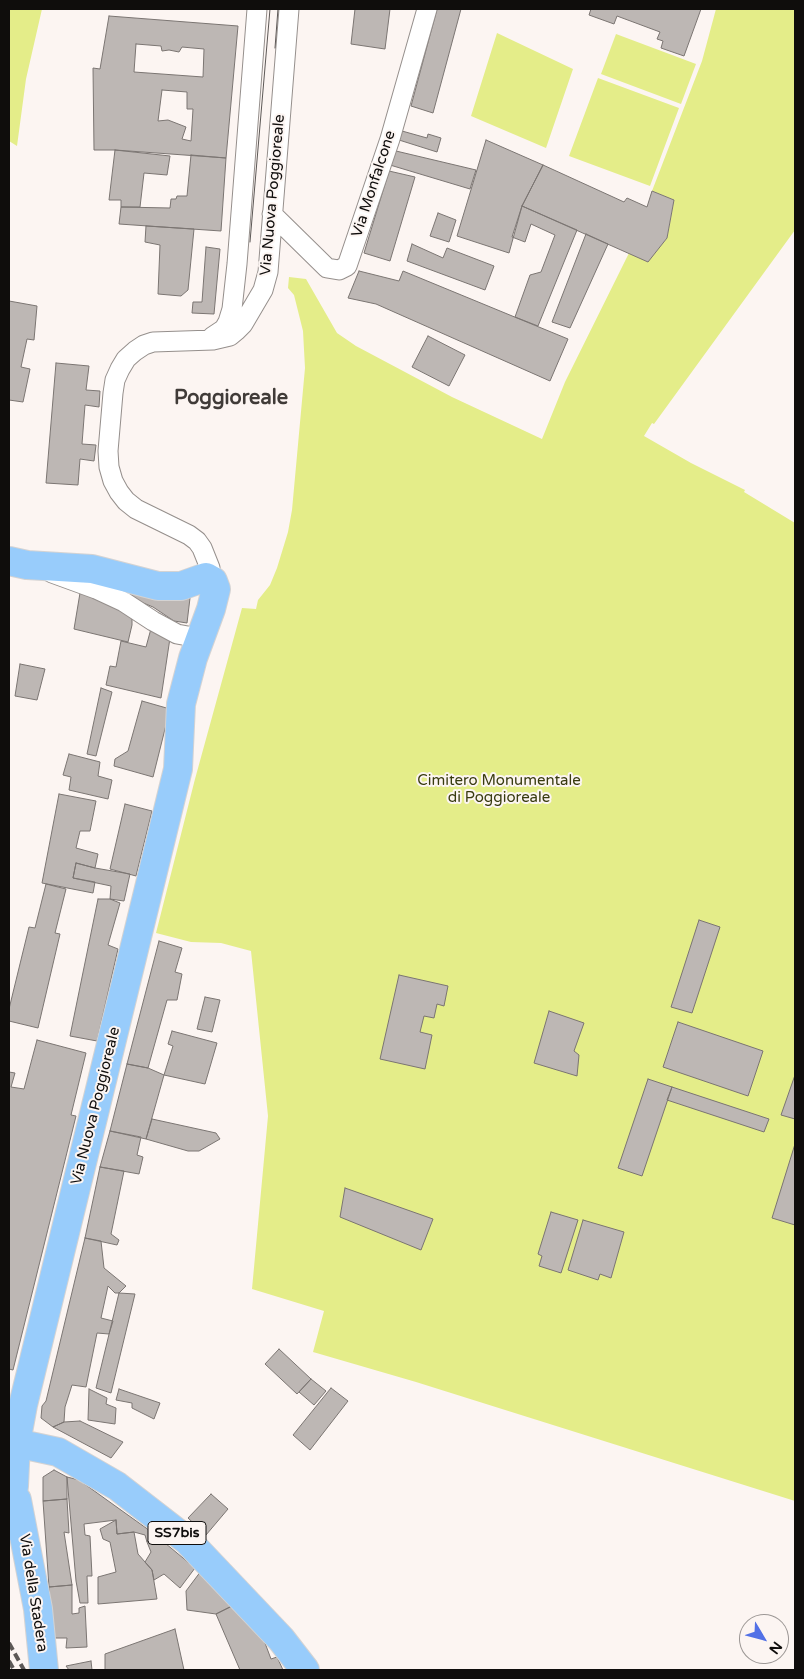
<!DOCTYPE html>
<html>
<head>
<meta charset="utf-8">
<style>
	body { margin:0 }
	#map { position:relative; width:804px; height:1679px; overflow:hidden; background:#fcf5f2; font-family:"Varela Round",sans-serif }
	canvas { display:block }
	.frame { position:absolute; inset:0; border:10px solid #0f0d0c; pointer-events:none }
	.north { position:absolute; left:739px; top:1614px; width:50px; height:50px; box-sizing:border-box; background:#fcf5f2; border:1px solid #9d9896; border-radius:50%; rotate:127deg; font-size:14px; font-weight:700; line-height:20px; text-align:center; color:#0f0d0c }
	.north::after { content:''; display:block; margin:auto; width:18px; height:22px; background:#5271e6; clip-path:polygon(50% 0,100% 100%,50% 72%,0 100%) }
</style>
</head>
<body>
<div id="map">
<canvas width="804" height="1679"></canvas>
<div class="frame"></div>
<div class="north">N</div>
</div>
<script>
const ctx = document.querySelector('canvas').getContext('2d');
ctx.lineJoin = 'round';
function paint(path, color) { ctx.fillStyle = color; ctx.fill(path, 'evenodd'); }
const toPath = rows => new Path2D(rows.map(r => 'M' + r).join(''));
function stroke(path, color, width, dash) { ctx.strokeStyle = color; ctx.lineWidth = width; ctx.lineCap = dash ? 'butt' : 'round'; ctx.setLineDash(dash || []); ctx.stroke(path); }
function drawText(font, color, halo, rows, align = 'center') {
  ctx.font = font + ' "Varela Round",sans-serif'; ctx.lineWidth = 4; ctx.setLineDash([]); ctx.textBaseline = 'middle'; ctx.strokeStyle = halo; ctx.fillStyle = color; for (const [text, x, y, turn = 0] of rows) {
    ctx.save(); ctx.translate(x, y); ctx.rotate((+turn || 0) * Math.PI / 180); ctx.textAlign = isNaN(turn) ? turn : align; if (halo) ctx.strokeText(text, 0, 0); ctx.fillText(text, 0, 0); ctx.restore();
  }
}
const green = toPath([
	[9,9,42,9,26,79,17,146,9,141],
	[716,9,795,9,795,230,654,424,652,423,644,436,691,463,745,490,744,492,795,523,795,1501,416,1382,313,1352,324,1311,252,1289,268,1116,251,951,221,943,191,942,156,933,195,779,242,608,256,609,258,600,270,585,277,568,288,532,292,510,305,368,303,331,294,295,288,288,289,277,306,279,337,333,356,346,452,397,542,439,565,382,629,253,648,261,667,238,674,200,652,191,702,61],
	[497,33,573,69,546,148,471,116],
	[616,34,696,64,681,104,601,74],
	[598,78,679,108,650,186,569,156]
]);
const building = toPath([
	[355,9,390,9,385,49,351,44,355,9],
	[437,9,461,9,433,113,411,106,437,9],
	[591,9,701,9,684,56,661,48,663,41,657,39,660,32,617,16,614,24,589,15,591,9],
	[109,16,238,26,226,158,115,150,94,150,93,68,100,69,109,16],
	[136,44,161,46,162,51,169,50,179,52,182,47,204,49,203,77,134,72,136,44],
	[162,90,187,92,187,109,193,109,191,141,182,139,186,127,168,120,158,121,162,90],
	[402,131,427,138,428,134,441,138,437,152,399,140,402,131],
	[486,140,543,165,522,206,509,253,457,236,486,140],
	[115,150,170,156,167,175,144,173,140,207,121,207,121,200,109,200,115,150],
	[396,151,476,170,470,189,390,165,396,151],
	[191,155,226,158,221,231,119,224,121,207,170,208,171,199,176,199,177,196,187,196,191,155],
	[543,165,624,202,627,198,647,207,652,191,674,200,667,238,648,262,522,206,543,165],
	[389,171,415,177,390,261,364,253,389,171],
	[522,206,577,230,538,326,515,317,530,275,541,272,555,235,531,224,525,242,512,237,522,206],
	[438,213,456,220,449,242,430,236,438,213],
	[146,226,194,229,188,290,181,296,158,294,160,245,145,242,146,226],
	[586,234,608,244,570,328,552,322,586,234],
	[412,244,443,258,447,248,494,266,485,290,407,261,412,244],
	[206,247,220,249,214,314,192,313,193,302,202,302,206,247],
	[359,271,399,281,403,271,568,339,550,381,376,304,348,298,359,271],
	[9,301,37,306,34,340,27,339,21,367,30,369,23,402,9,400,9,301],
	[428,336,465,355,449,386,412,367,428,336],
	[56,363,89,366,86,390,100,391,99,407,85,405,82,444,96,445,94,461,80,459,78,485,46,483,56,363],
	[126,585,157,596,190,598,187,623,174,621,153,607,124,595,126,585],
	[80,593,121,604,132,613,132,625,128,642,74,629,80,593],
	[152,625,170,638,161,698,106,685,110,666,116,667,121,641,146,647,152,625],
	[20,664,45,669,37,700,15,696,20,664],
	[101,688,112,692,96,756,87,754,101,688],
	[142,701,170,709,153,777,114,766,115,759,128,751,142,701],
	[69,754,100,762,98,776,112,780,108,799,69,790,71,777,63,775,69,754],
	[59,794,96,801,90,831,80,831,76,848,98,854,95,868,76,863,73,878,95,882,93,893,42,883,59,794],
	[125,804,152,811,136,876,110,869,125,804],
	[76,863,95,868,130,874,124,901,110,899,111,886,73,878,76,863],
	[46,884,66,889,55,933,60,934,38,1028,9,1021,9,1009,29,927,35,928,46,884],
	[98,899,110,899,120,903,108,945,118,949,97,1041,70,1036,98,899],
	[699,920,720,927,692,1013,671,1007,699,920],
	[159,941,182,948,175,972,182,974,177,1000,167,1000,148,1068,127,1064,159,941],
	[399,975,448,986,444,1006,437,1004,434,1018,424,1016,420,1032,432,1035,425,1069,380,1059,399,975],
	[205,997,220,1000,212,1032,197,1029,205,997],
	[549,1011,584,1023,574,1051,579,1055,577,1076,534,1063,549,1011],
	[678,1022,763,1051,748,1096,663,1067,678,1022],
	[172,1031,217,1043,205,1084,164,1075,173,1046,168,1044,172,1031],
	[37,1040,86,1053,71,1115,76,1116,13,1370,9,1369,9,1072,15,1073,11,1087,24,1089,37,1040],
	[127,1064,148,1068,164,1075,146,1139,110,1131,127,1064],
	[795,1075,795,1119,781,1115,795,1075],
	[648,1079,672,1087,642,1176,618,1168,648,1079],
	[672,1087,769,1119,764,1132,667,1100,672,1087],
	[152,1119,216,1133,220,1139,199,1151,188,1151,146,1139,152,1119],
	[110,1131,141,1137,137,1155,143,1157,139,1174,100,1167,110,1131],
	[795,1144,795,1225,772,1218,795,1144],
	[100,1167,124,1171,111,1234,119,1240,117,1245,85,1238,100,1167],
	[345,1188,433,1219,421,1250,340,1217,345,1188],
	[551,1212,578,1220,561,1273,539,1266,542,1256,538,1254,551,1212],
	[583,1220,624,1232,611,1278,600,1274,598,1280,568,1270,583,1220],
	[85,1238,101,1241,104,1268,126,1286,119,1293,115,1293,108,1286,101,1318,113,1321,109,1334,97,1333,86,1387,72,1385,65,1407,64,1422,53,1427,41,1418,42,1406,46,1401,85,1238],
	[119,1293,135,1294,111,1393,96,1388,119,1293],
	[279,1349,311,1379,297,1394,265,1364,279,1349],
	[311,1379,326,1391,314,1405,299,1392,311,1379],
	[331,1388,348,1401,310,1450,293,1435,331,1388],
	[89,1389,107,1398,106,1404,116,1408,115,1424,88,1420,89,1389],
	[119,1389,160,1403,154,1419,132,1408,132,1403,116,1400,119,1389],
	[80,1421,123,1442,111,1458,53,1427,64,1422,80,1421],
	[54,1470,67,1477,67,1499,43,1501,43,1477,54,1470],
	[67,1477,79,1480,153,1533,147,1542,145,1535,134,1532,117,1534,116,1520,84,1524,85,1535,90,1536,92,1576,87,1576,88,1603,80,1603,76,1581,67,1477],
	[211,1494,228,1509,206,1535,188,1518,211,1494],
	[67,1499,69,1533,64,1532,72,1585,49,1587,43,1501,67,1499],
	[116,1520,117,1534,134,1532,138,1554,152,1570,157,1599,98,1604,98,1577,116,1572,110,1542,103,1539,100,1529,116,1520],
	[153,1533,195,1568,180,1588,164,1574,154,1580,152,1570,145,1562,151,1552,147,1542,153,1533],
	[201,1571,234,1605,216,1614,187,1610,186,1591,201,1571],
	[72,1585,72,1614,79,1613,79,1608,85,1606,87,1647,66,1648,67,1638,52,1638,49,1587,72,1585],
	[234,1605,262,1635,271,1659,277,1657,283,1670,240,1670,216,1614,234,1605],
	[175,1629,184,1670,105,1670,105,1654,175,1629],
	[91,1661,92,1670,69,1670,66,1666,91,1661]
]);
const street = toPath([
	[272,214,327,268,339,270,347,266,390,139,427,9],
	[212,337,224,329,228,322,232,309,237,264,257,9],
	[210,568,202,548,197,541,189,535,136,509,126,501,119,492,113,481,109,467,108,451,113,393,115,380,120,369,126,359,135,351,144,345,153,342,213,340,230,336,236,331,243,324,263,290,268,272,289,9],
	[52,573,96,589,124,602,153,621,177,634,193,637]
]);
const primary = toPath([
	[9,561,27,565,92,569,158,586,181,586,206,577,213,581,216,589,211,609,193,658,181,704,178,769,23,1405,16,1443,14,1486,9,1526],
	[9,1439,16,1443,58,1452,117,1486,188,1541,281,1639,305,1670],
	[17,1500,38,1609,44,1670]
]);
const tram = toPath([
	[275,48,278,9],
	[250,242,270,9]
]);
const rail = toPath([
	[9,1643,24,1670],
	[9,1661,14,1670]
]);
const shields = [
	[177,1533,58]
];
const shieldNames = [
	["SS7bis",177,1533]
];
const streetNames = [
	["Via Monfalcone",374,184,-72],
	["Via Nuova Poggioreale",273,195,-85],
	["Via Nuova Poggioreale",96,1106,-76],
	["Via della Stadera",33,1593,81]
];
const parkNames = [
	["Cimitero Monumentale",499,781],
	["di Poggioreale",499,798]
];
const districtNames = [
	["Poggioreale",231,399]
];
paint(green, '#e4ed89');
paint(building, '#bdb7b4');
stroke(building, '#7b7572', 1);
stroke(street, '#958f8c', 21);
stroke(primary, '#d4d3d3', 30);
stroke(street, '#fff', 19);
stroke(primary, '#98ccfb', 28);
stroke(tram, '#5c5856', 1);
stroke(rail, '#5c5856', 4, [8, 4]);
for (const [x, y, w] of shields) { const box = new Path2D(); box.roundRect(x - w / 2, y - 11.5, w, 23, 4); ctx.fillStyle = '#fcf5f2'; ctx.fill(box); stroke(box, '#0f0d0c', 1); }
drawText('bold 14px', '#0f0d0c', null, shieldNames);
drawText('15px', '#0f0d0c', '#fcf5f2', streetNames);
drawText('15px', '#383b0f', '#fcf5f2', parkNames);
drawText('bold 20px', '#403b38', '#fcf5f2', districtNames);
</script>
</body>
</html>
